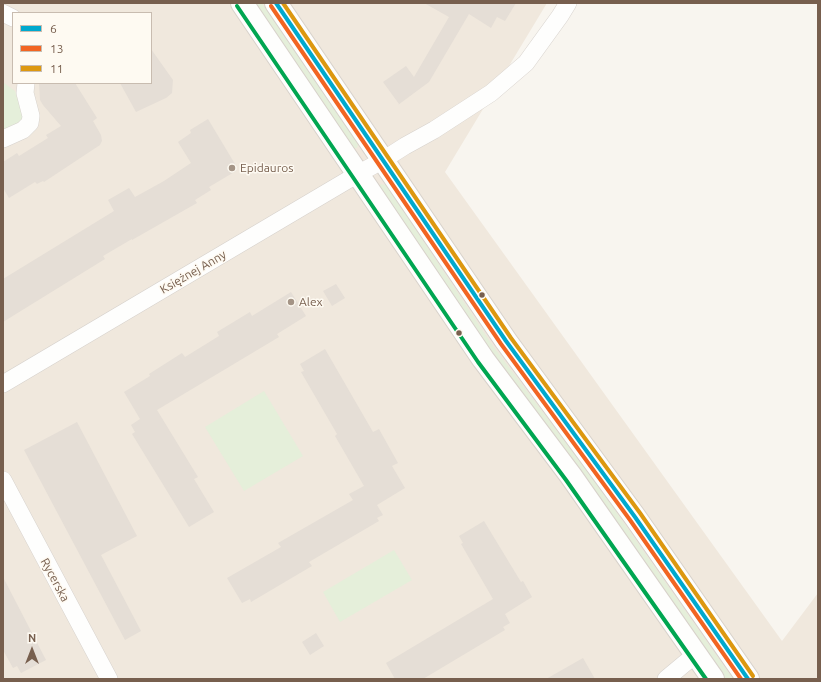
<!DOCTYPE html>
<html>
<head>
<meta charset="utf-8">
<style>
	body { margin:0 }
	#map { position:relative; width:821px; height:682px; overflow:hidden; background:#f8f5ef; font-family:Ubuntu,sans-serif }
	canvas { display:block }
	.frame { position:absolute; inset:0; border:4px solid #775f4e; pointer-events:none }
	.legend { position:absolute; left:12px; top:12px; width:140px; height:72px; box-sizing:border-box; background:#fefaf2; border:1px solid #c8bcb0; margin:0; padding:5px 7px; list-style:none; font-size:12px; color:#775f4e }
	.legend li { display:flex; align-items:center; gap:8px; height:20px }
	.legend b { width:20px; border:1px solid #c8bcb0 }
	.north { position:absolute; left:12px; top:630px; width:40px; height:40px; -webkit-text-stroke:3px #fefaf2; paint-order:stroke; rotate:0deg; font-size:11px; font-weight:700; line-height:16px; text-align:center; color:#775f4e }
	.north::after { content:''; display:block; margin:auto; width:14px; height:18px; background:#775f4e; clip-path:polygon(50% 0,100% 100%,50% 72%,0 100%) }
</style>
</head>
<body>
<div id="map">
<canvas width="821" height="682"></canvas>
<div class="frame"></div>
<ul class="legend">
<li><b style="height:5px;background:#00a9ce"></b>6</li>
<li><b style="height:5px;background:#f26522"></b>13</li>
<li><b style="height:5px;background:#dd9810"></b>11</li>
</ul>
<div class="north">N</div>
</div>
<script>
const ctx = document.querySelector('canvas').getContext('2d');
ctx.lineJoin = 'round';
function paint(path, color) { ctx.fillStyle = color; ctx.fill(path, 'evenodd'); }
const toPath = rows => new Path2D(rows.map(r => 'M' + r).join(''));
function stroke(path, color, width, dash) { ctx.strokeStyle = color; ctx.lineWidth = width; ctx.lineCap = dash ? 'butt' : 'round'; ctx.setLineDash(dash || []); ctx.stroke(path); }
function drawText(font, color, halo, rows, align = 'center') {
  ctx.font = font + ' Ubuntu,sans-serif'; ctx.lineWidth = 3; ctx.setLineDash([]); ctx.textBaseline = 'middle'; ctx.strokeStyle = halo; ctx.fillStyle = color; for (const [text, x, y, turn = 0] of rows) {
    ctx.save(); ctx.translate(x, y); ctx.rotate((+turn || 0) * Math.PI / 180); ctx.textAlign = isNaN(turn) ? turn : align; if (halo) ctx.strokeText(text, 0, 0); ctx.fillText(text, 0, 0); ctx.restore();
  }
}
const residential = toPath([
	[3,3,547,3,445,172,782,641,818,593,818,679,3,679],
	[13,13,151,13,151,83,13,83]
]);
const green = toPath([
	[255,3,262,3,356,140,358,145,357,148,353,148],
	[4,83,15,91,23,115,23,120,3,132,3,85],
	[380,184,385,185,387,186,493,346,591,476,733,679,725,679,558,442,493,355,380,188],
	[264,391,303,456,244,491,205,427],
	[394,550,412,580,340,622,323,592]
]);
const building = toPath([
	[424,3,516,3,505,21,497,17,491,28,469,14,429,82,398,105,399,104,383,82,406,66,414,77,449,17],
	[151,49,173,80,172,93,166,98,136,112,120,83,151,83],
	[39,83,75,83,97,118,93,121,101,135,102,141,100,145,44,182,43,181,37,184,35,182,9,198,3,188,3,162,17,153,19,156,48,138,46,135,61,126,43,105,40,100],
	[208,119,235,164,236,171,209,187,211,190,195,200,197,203,132,240,132,239,103,256,105,259,3,322,3,279,114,211,108,200,129,188,135,197,164,181,191,163,178,142,191,133,190,130],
	[336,284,345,298,332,306,323,291],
	[291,292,306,316,277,334,279,337,157,410,198,477,194,479,214,512,189,527,132,434,135,432,131,425,140,419,124,392,150,376,149,374,182,353,185,357,219,336,217,332,250,312,252,316],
	[325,349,373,432,379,429,398,463,392,466,405,488,377,505,383,515,377,518,379,521,309,562,312,566,251,602,250,599,242,603,227,578,281,547,278,543,353,500,349,494,364,486,335,436,337,434,301,372,304,371,300,364],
	[77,422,137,536,101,555,141,631,125,640,24,450],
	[484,521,521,582,523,581,532,597,505,614,510,623,503,627,505,630,423,679,395,679,386,663,493,599,461,544,463,543,459,536],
	[3,577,46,660,21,673,17,666,13,668,3,650],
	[316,633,324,646,310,655,302,642],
	[583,658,595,679,546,679]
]);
const minor = toPath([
	[3,13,13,18],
	[3,139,23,130,30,123,31,116,25,93,26,83],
	[3,384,358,174,383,160,405,146,434,130,491,93,526,63,560,16,568,3],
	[3,480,109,679],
	[666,679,696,654]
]);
const secondary = toPath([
	[242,3,483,359,571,476,713,679],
	[276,3,506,341,635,517,748,679]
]);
const bus1 = toPath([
	[276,3,506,341,635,517,748,679]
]);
const bus2 = toPath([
	[271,6,501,344,630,520,741,679]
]);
const bus3 = toPath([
	[283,3,511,338,640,513,753,676]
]);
const bus4 = toPath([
	[237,6,478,362,566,480,706,679]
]);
const markers = [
	[232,168,4,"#a49486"],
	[482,295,3.5,"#775f4e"],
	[291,302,4,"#a49486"],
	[459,333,3.5,"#775f4e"]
];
const poiNames = [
	["Epidauros",240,168],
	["Alex",299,302]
];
const streetNames = [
	["Księżnej Anny",193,272,-30],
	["Rycerska",55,580,62]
];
paint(residential, '#f0e8dd');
paint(green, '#e5efda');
paint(building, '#e5ded6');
stroke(minor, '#d7d2cd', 18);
stroke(secondary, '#d8d2cb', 24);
stroke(minor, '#fefefd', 17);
stroke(secondary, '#fefefd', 22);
stroke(bus1, '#00a9ce', 4);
stroke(bus2, '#f26522', 4);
stroke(bus3, '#dd9810', 4);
stroke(bus4, '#00a651', 4);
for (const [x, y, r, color] of markers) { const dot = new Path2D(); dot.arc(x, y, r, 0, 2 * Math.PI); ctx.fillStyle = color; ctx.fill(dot); stroke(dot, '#fefaf2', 1.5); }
drawText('12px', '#775f4e', '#fefaf2', poiNames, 'left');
drawText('12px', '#775f4e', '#fefaf2', streetNames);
</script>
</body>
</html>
